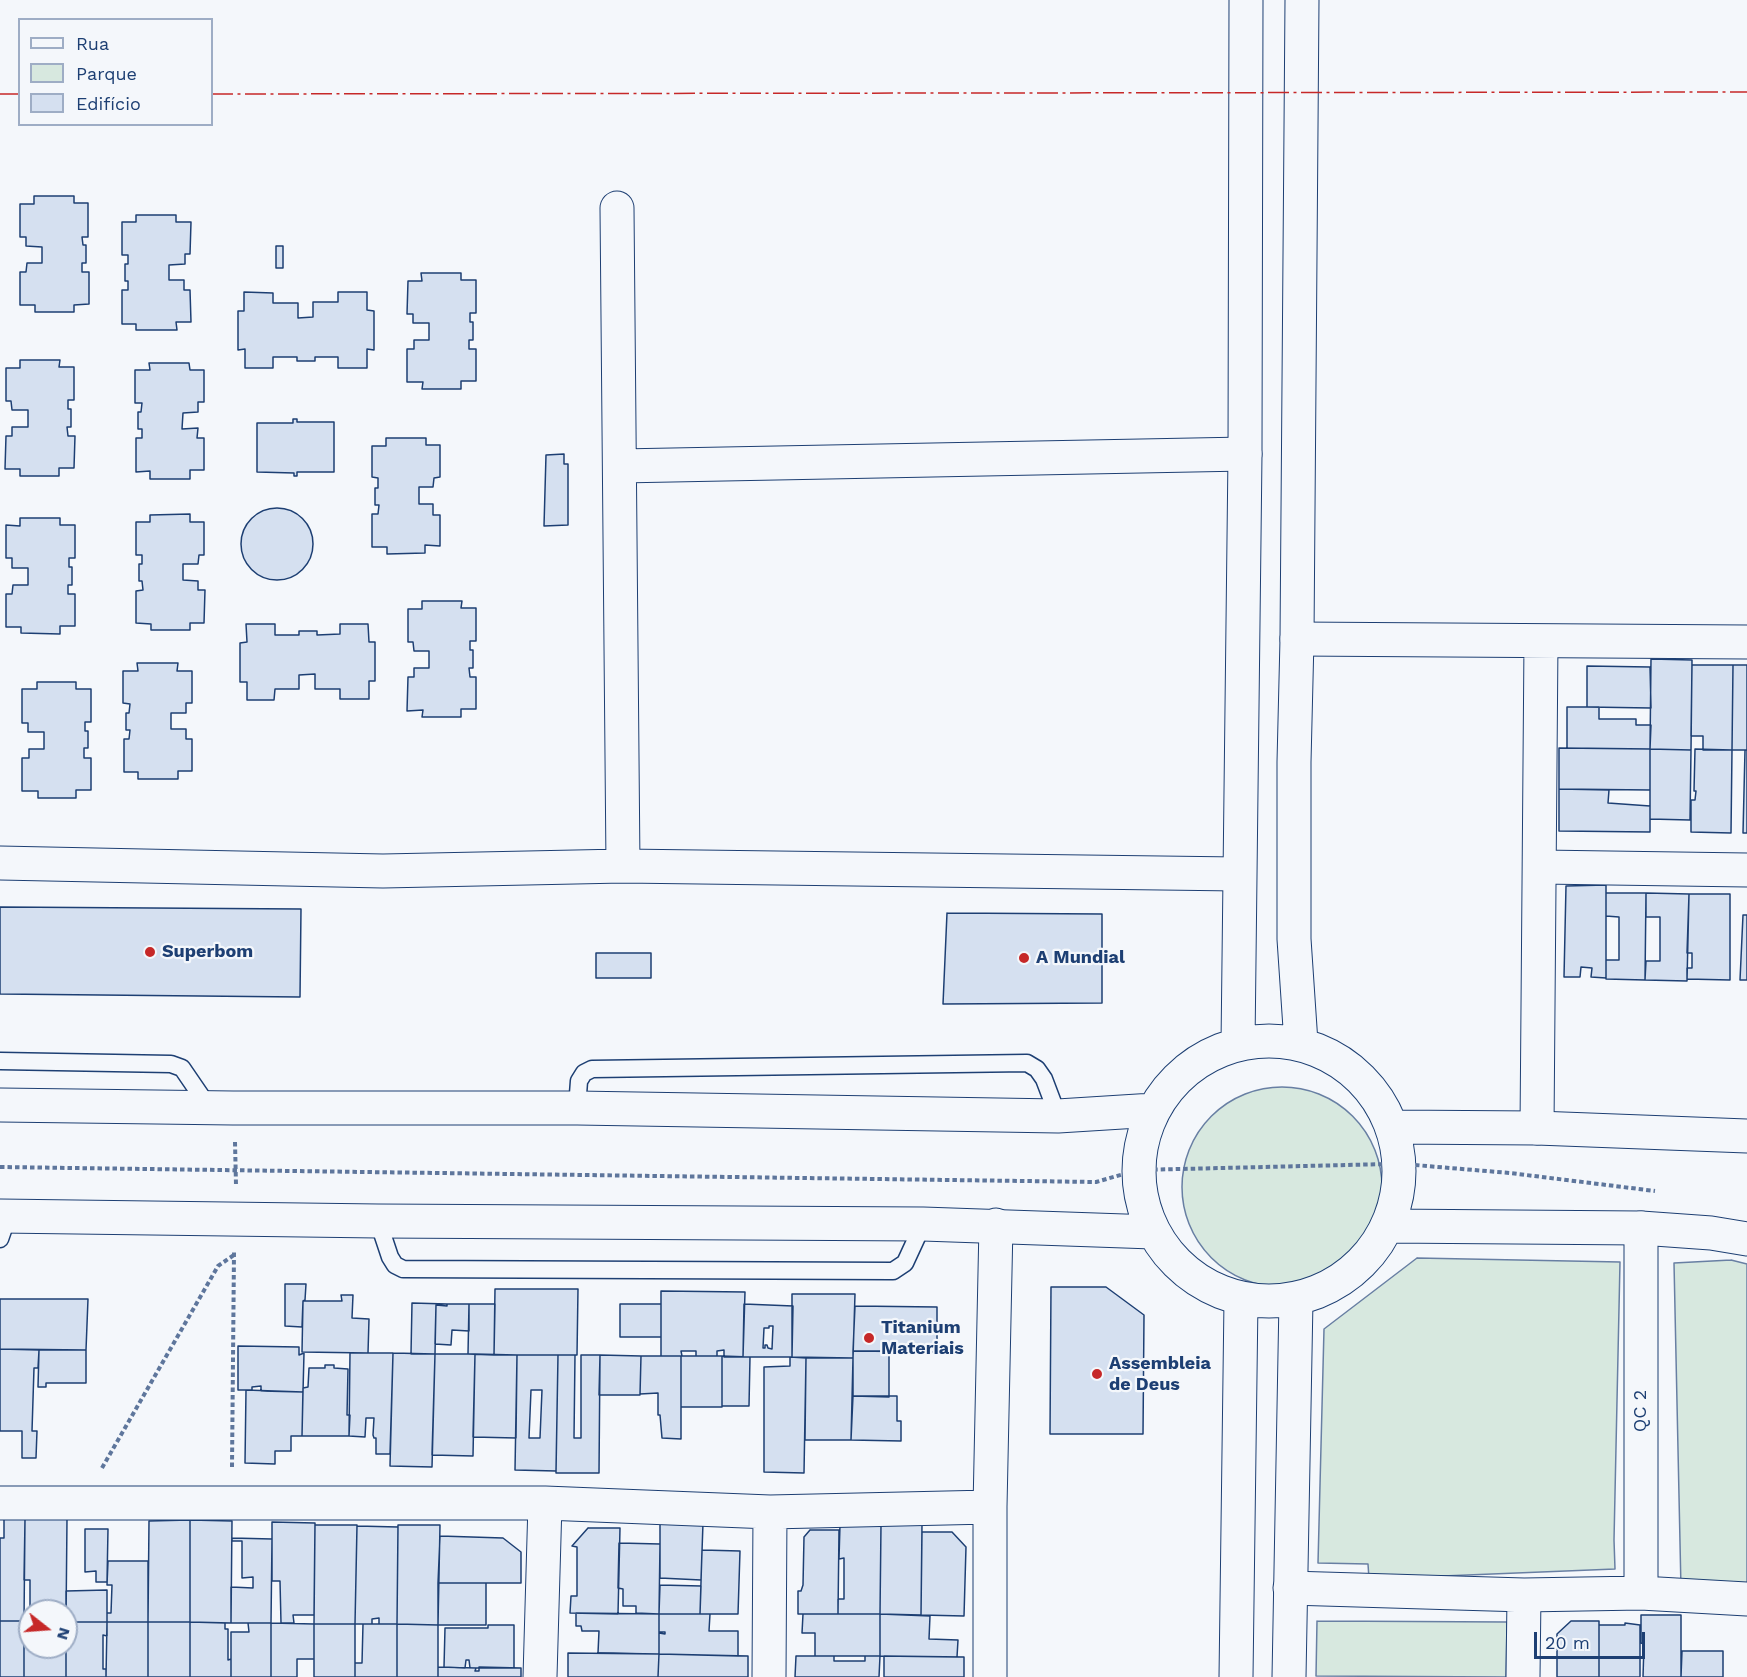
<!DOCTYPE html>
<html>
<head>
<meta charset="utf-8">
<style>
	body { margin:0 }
	#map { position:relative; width:1747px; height:1677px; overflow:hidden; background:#f4f7fb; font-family:"Work Sans",sans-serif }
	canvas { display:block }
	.legend { position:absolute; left:18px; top:18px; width:195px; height:108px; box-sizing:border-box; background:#f4f7fb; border:2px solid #9eadc5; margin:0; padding:8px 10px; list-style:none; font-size:18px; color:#1d3f73 }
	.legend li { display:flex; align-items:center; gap:12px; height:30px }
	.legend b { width:30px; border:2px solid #9eadc5 }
	.north { position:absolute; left:18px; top:1599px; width:60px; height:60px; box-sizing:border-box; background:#f4f7fb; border:2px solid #9eadc5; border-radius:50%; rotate:107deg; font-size:16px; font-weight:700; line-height:24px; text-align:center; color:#1d3f73 }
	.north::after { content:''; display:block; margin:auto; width:21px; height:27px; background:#c62828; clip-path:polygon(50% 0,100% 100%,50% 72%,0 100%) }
	.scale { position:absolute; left:1534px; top:1632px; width:111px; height:27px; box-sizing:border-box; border:3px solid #1d3f73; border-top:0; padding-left:8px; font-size:18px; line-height:21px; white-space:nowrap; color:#1d3f73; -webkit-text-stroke:4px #f4f7fb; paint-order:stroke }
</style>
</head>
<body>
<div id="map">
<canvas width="1747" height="1677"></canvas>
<ul class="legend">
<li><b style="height:8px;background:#f4f7fb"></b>Rua</li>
<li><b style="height:16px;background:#d7e8df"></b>Parque</li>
<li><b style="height:16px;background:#d5e0f0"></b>Edifício</li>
</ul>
<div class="north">N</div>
<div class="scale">20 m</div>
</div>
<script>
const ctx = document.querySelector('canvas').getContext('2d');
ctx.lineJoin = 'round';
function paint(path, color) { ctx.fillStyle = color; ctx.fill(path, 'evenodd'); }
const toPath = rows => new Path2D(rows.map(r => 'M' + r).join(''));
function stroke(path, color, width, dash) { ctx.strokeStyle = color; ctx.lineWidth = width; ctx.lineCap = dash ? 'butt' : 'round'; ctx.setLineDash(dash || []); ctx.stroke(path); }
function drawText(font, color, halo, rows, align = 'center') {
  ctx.font = font + ' "Work Sans",sans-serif'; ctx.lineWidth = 4.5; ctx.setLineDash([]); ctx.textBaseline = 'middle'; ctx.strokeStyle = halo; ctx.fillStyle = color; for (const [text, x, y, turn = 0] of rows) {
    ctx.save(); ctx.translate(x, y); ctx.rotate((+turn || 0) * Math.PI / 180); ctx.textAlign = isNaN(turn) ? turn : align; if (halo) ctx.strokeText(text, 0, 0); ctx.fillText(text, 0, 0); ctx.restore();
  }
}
const green = toPath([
	'1182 1187a100 100 0 1 1 200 0a100 100 0 1 1-200 0Z',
	[1417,1258,1620,1262,1614,1540,1615,1569,1369,1579,1368,1564,1318,1563,1324,1329,1417,1258],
	[1731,1260,1747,1264,1747,1589,1681,1589,1674,1263,1731,1260],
	[1317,1621,1507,1622,1506,1677,1316,1676,1317,1621]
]);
const building = toPath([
	[34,196,74,196,74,203,88,203,88,237,82,237,83,245,86,245,86,263,82,263,82,272,89,272,89,304,74,305,74,312,35,312,35,305,20,305,20,272,26,272,27,263,42,263,42,247,26,246,26,237,20,237,20,204,34,204,34,196],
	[136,215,176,215,176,222,191,222,190,254,185,254,185,264,169,265,169,280,184,280,184,290,190,290,191,322,176,322,177,330,136,330,136,324,122,324,122,290,128,290,128,281,125,281,125,264,128,264,128,255,122,255,122,222,136,222,136,215],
	[276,246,283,246,283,268,276,268,276,246],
	[421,273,461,273,461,280,476,280,476,313,470,313,470,322,473,322,473,340,469,340,469,349,476,349,476,381,461,381,461,389,422,389,423,382,407,382,407,349,414,349,414,340,429,340,429,323,413,323,413,314,407,314,408,281,422,281,421,273],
	[244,292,273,293,273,303,298,303,298,318,313,317,313,302,338,302,338,292,367,292,367,310,374,311,374,350,367,349,367,368,338,368,338,357,315,357,315,361,297,361,297,357,273,357,273,368,245,368,245,349,238,350,238,311,244,311,244,292],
	[20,360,60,360,59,367,74,367,74,400,68,400,68,409,71,409,71,427,67,427,68,436,75,436,74,468,59,468,59,476,20,476,20,469,5,469,6,436,12,436,12,427,28,427,28,410,12,410,11,401,6,401,6,368,20,368,20,360],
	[149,363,189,363,190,370,204,370,204,402,198,402,198,412,183,413,182,429,198,428,197,438,204,438,204,470,190,470,190,479,150,479,150,471,136,472,136,438,142,438,142,429,138,429,138,412,141,412,142,403,135,403,135,370,150,370,149,363],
	[293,419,297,419,297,422,334,422,334,472,297,472,297,476,294,476,294,473,257,472,257,423,293,423,293,419],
	[386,438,426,438,426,445,440,445,440,477,434,478,433,487,419,487,419,504,433,504,433,515,440,515,440,546,425,545,425,553,387,554,387,547,372,547,372,514,378,514,379,505,375,505,375,488,378,488,378,478,372,477,372,446,386,446,386,438],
	[564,454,564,464,568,464,568,525,544,526,546,455,564,454],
	'241 544a36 36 0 1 1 72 0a36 36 0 1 1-72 0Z',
	[190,514,190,522,204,522,204,555,199,555,198,564,183,564,183,580,198,581,198,590,205,590,204,623,190,623,190,630,151,630,151,624,136,623,136,591,143,590,142,581,139,581,139,564,142,564,142,555,136,555,136,522,150,522,150,515,190,514],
	[20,518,60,518,60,525,75,525,75,558,69,558,69,567,72,567,72,585,68,585,68,594,75,594,75,626,60,626,60,634,21,633,21,627,6,627,6,594,12,594,13,585,28,585,28,568,12,568,12,558,6,558,6,525,20,526,20,518],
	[422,601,462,601,461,608,476,608,476,641,470,641,470,650,473,650,473,668,469,668,470,677,476,677,476,709,461,709,461,717,422,717,423,710,407,711,408,677,414,677,414,668,429,668,429,651,414,651,413,642,408,642,408,609,422,609,422,601],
	[246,624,275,624,275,635,299,635,299,631,317,631,317,635,340,634,340,624,368,624,369,642,375,642,375,681,369,681,369,699,340,699,340,689,315,689,315,674,299,675,299,689,275,689,274,700,247,700,247,682,240,682,240,643,247,642,246,624],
	[1651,659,1692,660,1691,750,1650,749,1651,659],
	[137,663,178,663,177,671,192,671,192,703,186,703,186,713,171,713,171,729,186,729,186,739,192,739,192,771,178,771,178,779,138,779,138,772,124,772,124,739,129,739,130,730,126,730,126,713,129,713,130,704,123,703,123,671,138,671,137,663],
	[1692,665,1733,665,1732,750,1703,750,1703,736,1691,736,1692,665],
	[1733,665,1747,665,1747,750,1732,750,1733,665],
	[1587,666,1650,667,1651,708,1587,707,1587,666],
	[37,682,76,682,76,689,91,689,91,722,85,722,85,731,88,731,88,748,84,748,84,758,91,758,91,790,76,790,76,798,38,798,38,791,22,791,22,758,29,758,29,749,44,749,44,732,28,732,28,723,22,723,22,689,37,689,37,682],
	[1567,707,1599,707,1599,719,1636,719,1636,725,1651,725,1650,749,1567,748,1567,707],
	[1559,748,1650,749,1650,790,1559,789,1559,748],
	[1650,749,1691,750,1690,820,1650,819,1650,749],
	[1695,749,1732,750,1731,833,1691,832,1691,800,1695,800,1696,791,1694,791,1695,749],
	[1745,750,1747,750,1747,833,1743,833,1745,750],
	[1559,789,1609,790,1608,803,1650,806,1650,832,1559,831,1559,789],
	[1606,885,1606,978,1591,977,1592,968,1581,967,1580,977,1564,977,1566,886,1606,885],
	[1606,893,1646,893,1645,980,1606,979,1606,960,1619,960,1619,917,1606,916,1606,893],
	[1646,893,1689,894,1687,981,1645,980,1646,961,1660,961,1660,917,1646,917,1646,893],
	[1689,894,1730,894,1730,980,1687,979,1687,968,1692,968,1692,953,1687,953,1689,894],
	[0,907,301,909,300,997,0,994,0,907],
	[947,913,1102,914,1102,1003,943,1004,947,913],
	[1743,915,1747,915,1747,980,1740,980,1743,915],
	[596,953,651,953,651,978,596,978,596,953],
	[285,1284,306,1284,305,1300,303,1301,302,1327,285,1326,285,1284],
	[1051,1287,1106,1287,1144,1315,1143,1434,1050,1434,1051,1287],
	[495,1289,578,1289,577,1355,494,1355,495,1289],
	[661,1291,745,1292,743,1357,724,1357,724,1350,717,1351,717,1356,696,1356,696,1351,681,1351,682,1356,661,1356,661,1291],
	[792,1294,855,1294,853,1358,792,1357,792,1294],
	[341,1295,353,1295,352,1318,369,1319,368,1353,302,1352,303,1301,342,1301,341,1295],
	[0,1299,88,1299,86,1350,0,1349,0,1299],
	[412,1303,447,1304,447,1306,436,1305,435,1354,411,1354,412,1303],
	[447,1304,469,1304,469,1331,452,1330,451,1345,435,1344,436,1305,447,1306,447,1304],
	[469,1304,495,1304,494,1355,468,1354,469,1304],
	[620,1304,661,1304,661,1337,620,1337,620,1304],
	[744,1304,793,1306,792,1357,743,1357,744,1304],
	[769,1326,773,1326,772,1349,768,1348,767,1345,765,1345,765,1348,763,1348,764,1328,769,1328,769,1326],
	[855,1306,937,1307,937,1352,853,1351,855,1306],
	[238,1346,299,1347,299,1355,304,1353,303,1392,261,1391,261,1386,252,1387,252,1390,238,1390,238,1346],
	[0,1349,39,1350,38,1368,34,1368,32,1431,37,1431,36,1458,22,1458,22,1431,0,1431,0,1349],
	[39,1350,86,1350,86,1383,46,1383,46,1387,38,1387,39,1350],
	[853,1351,889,1351,889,1397,853,1396,853,1351],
	[350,1353,393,1353,390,1454,376,1454,376,1438,374,1438,373,1435,374,1418,366,1418,365,1437,349,1436,350,1353],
	[393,1353,435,1354,432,1467,390,1466,393,1353],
	[435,1354,475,1354,473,1456,432,1455,435,1354],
	[475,1354,517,1355,516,1438,473,1437,475,1354],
	[517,1355,558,1355,556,1471,515,1470,517,1355],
	[531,1390,542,1390,540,1438,529,1438,531,1390],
	[558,1355,575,1355,574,1438,581,1438,581,1355,600,1355,599,1473,556,1473,558,1355],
	[600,1355,641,1356,640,1395,599,1395,600,1355],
	[641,1356,681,1356,681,1439,662,1438,660,1415,658,1415,658,1393,640,1394,641,1356],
	[681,1356,722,1356,722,1407,681,1407,681,1356],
	[722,1356,750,1357,749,1406,722,1406,722,1356],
	[790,1357,806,1358,804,1473,764,1472,764,1367,790,1366,790,1357],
	[806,1358,853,1358,851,1440,805,1440,806,1358],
	[325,1365,334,1365,334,1368,348,1369,347,1415,350,1415,349,1436,302,1436,303,1388,308,1387,309,1368,325,1368,325,1365],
	[246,1390,303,1392,302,1436,291,1436,291,1451,275,1451,275,1464,245,1463,246,1390],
	[853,1396,897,1396,897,1421,901,1421,901,1441,851,1440,853,1396],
	[4,1519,25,1519,24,1621,0,1621,0,1538,4,1538,4,1519],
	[25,1519,67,1519,66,1622,66,1611,30,1611,30,1580,24,1580,25,1519],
	[190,1520,190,1622,148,1622,149,1521,190,1520],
	[190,1520,232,1521,231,1623,190,1622,190,1520],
	[272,1522,315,1523,314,1615,293,1615,294,1623,281,1623,280,1581,272,1581,272,1522],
	[660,1523,703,1523,701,1580,660,1578,660,1523],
	[881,1524,922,1524,921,1615,880,1614,881,1524],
	[315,1525,357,1525,355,1624,314,1624,315,1525],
	[398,1525,440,1525,438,1625,397,1624,398,1525],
	[840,1525,881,1525,880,1614,838,1614,838,1599,844,1599,844,1558,839,1559,840,1525],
	[357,1526,398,1527,397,1624,379,1624,379,1618,372,1619,372,1624,355,1624,357,1526],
	[588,1528,620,1528,618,1614,570,1613,571,1596,577,1596,577,1547,572,1546,588,1528],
	[85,1529,108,1529,107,1582,96,1582,96,1571,85,1572,85,1529],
	[810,1530,839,1530,838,1614,798,1614,798,1591,801,1591,803,1585,804,1537,810,1530],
	[922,1532,952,1532,966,1547,964,1616,921,1615,922,1532],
	[440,1536,503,1538,521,1552,521,1583,438,1583,440,1536],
	[232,1538,272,1539,271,1623,231,1623,231,1587,253,1588,253,1577,242,1578,242,1541,232,1541,232,1538],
	[619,1543,660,1544,659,1614,636,1613,636,1606,623,1606,623,1589,618,1588,619,1543],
	[702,1550,740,1551,738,1614,700,1614,702,1550],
	[108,1561,148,1561,148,1622,107,1622,107,1613,111,1613,112,1585,107,1585,108,1561],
	[438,1583,486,1583,486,1625,438,1625,438,1583],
	[660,1585,701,1586,700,1614,659,1614,660,1585],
	[107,1590,107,1622,66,1622,66,1591,107,1590],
	[576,1613,659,1614,659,1654,598,1653,599,1631,582,1631,581,1626,576,1626,576,1613],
	[659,1614,710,1614,709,1631,738,1631,738,1656,659,1654,659,1633,665,1634,665,1632,659,1632,659,1614],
	[803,1614,880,1614,880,1656,815,1656,815,1633,802,1633,803,1614],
	[880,1614,930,1616,929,1639,958,1640,957,1657,880,1656,880,1614],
	[1641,1615,1681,1615,1681,1677,1643,1677,1644,1644,1641,1643,1641,1615],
	[0,1621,24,1621,24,1677,0,1677,0,1621],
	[24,1621,30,1621,30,1647,66,1647,66,1677,24,1677,24,1621],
	[1571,1621,1599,1621,1599,1677,1557,1677,1557,1634,1571,1621],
	[66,1622,107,1622,107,1636,103,1635,103,1669,106,1669,106,1677,66,1677,66,1622],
	[107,1622,148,1622,148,1677,106,1677,107,1622],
	[148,1622,190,1622,190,1677,148,1677,148,1622],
	[190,1622,225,1623,225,1629,228,1629,228,1660,231,1659,231,1677,190,1677,190,1622],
	[248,1623,271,1623,271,1677,231,1677,231,1632,249,1632,248,1623],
	[271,1623,314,1624,314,1659,297,1659,297,1677,271,1677,271,1623],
	[1625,1623,1640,1625,1640,1677,1599,1677,1599,1625,1625,1625,1625,1623],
	[314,1624,355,1624,355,1677,314,1677,314,1624],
	[363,1624,397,1624,397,1677,355,1677,355,1663,362,1663,363,1624],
	[397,1624,438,1625,438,1677,397,1677,397,1624],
	[488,1625,514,1625,514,1668,470,1668,469,1660,466,1660,465,1668,444,1667,445,1628,488,1628,488,1625],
	[1682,1651,1723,1651,1723,1677,1681,1677,1682,1651],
	[568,1653,659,1654,658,1677,568,1677,568,1653],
	[659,1654,748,1656,748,1677,658,1677,659,1654],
	[796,1656,834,1656,834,1661,865,1661,865,1656,880,1656,879,1677,795,1677,796,1656],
	[884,1656,964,1657,964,1677,884,1677,884,1656],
	[438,1667,476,1668,475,1671,479,1671,479,1667,521,1668,521,1677,438,1677,438,1667]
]);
const path = toPath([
	[235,1142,236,1185],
	[1415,1165,1510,1173,1655,1191],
	[0,1167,1096,1182,1138,1170,1389,1164],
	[232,1467,234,1252],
	[102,1468,218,1266,234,1255]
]);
const lane = toPath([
	[0,1061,171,1064,182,1068,208,1106],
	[577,1108,579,1081,584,1073,592,1069,1027,1063,1037,1069,1044,1079,1058,1116],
	[378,1221,390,1257,395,1265,403,1269,893,1271,905,1263,923,1224],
	[0,1239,8,1216]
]);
const street = toPath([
	[617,208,623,866],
	[620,466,1245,454],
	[1297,639,1747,642],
	[0,863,383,871,623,866,1238,874],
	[1541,867,1747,870],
	[1537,1128,1541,641],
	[1641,1228,1641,1593],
	[0,1503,545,1503,770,1512,990,1507],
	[1290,1588,1524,1595,1641,1593,1747,1599],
	[540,1677,545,1503],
	[769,1677,770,1512],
	[990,1677,990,1507,996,1225],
	[1523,1677,1524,1595]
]);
const secondary = toPath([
	'1139 1171a130 130 0 1 1 260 0a130 130 0 1 1-260 0Z',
	[1301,1043,1294,939,1294,762,1297,639,1302,0],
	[1238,1044,1245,454,1246,0],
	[0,1105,233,1108,577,1108,1058,1116,1154,1110],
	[1392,1127,1537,1128,1747,1136],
	[0,1216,378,1221,923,1224,1153,1232],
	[1387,1226,1641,1228,1711,1233,1747,1239],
	[1236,1677,1241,1300],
	[1289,1677,1296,1300]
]);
const power = toPath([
	[0,94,20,94],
	[212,94,1747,92]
]);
const markers = [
	[150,952,6,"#c62828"],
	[1024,958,6,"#c62828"],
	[869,1338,6,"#c62828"],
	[1097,1374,6,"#c62828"]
];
const poiNames = [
	["Superbom",162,952],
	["A Mundial",1036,958],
	["Titanium",881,1328],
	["Materiais",881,1349],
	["Assembleia",1109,1364],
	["de Deus",1109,1385]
];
const streetNames = [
	["QC 2",1641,1411,-90]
];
paint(green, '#d7e8df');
stroke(green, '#687fa3', 1.5);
paint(building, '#d5e0f0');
stroke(building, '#1d3f73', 1.5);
stroke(lane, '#1d3f73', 19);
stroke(street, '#1d3f73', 35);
stroke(secondary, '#1d3f73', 35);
stroke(path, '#5e769c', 4, [4.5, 3]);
stroke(lane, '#f4f7fb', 16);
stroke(street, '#f4f7fb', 33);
stroke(secondary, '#f4f7fb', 33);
stroke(power, '#c62828', 1.5, [21, 4.5, 3, 4.5]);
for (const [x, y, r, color] of markers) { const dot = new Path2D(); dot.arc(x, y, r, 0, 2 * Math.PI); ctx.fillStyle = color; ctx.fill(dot); stroke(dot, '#f4f7fb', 2); }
drawText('bold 18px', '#1d3f73', '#f4f7fb', poiNames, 'left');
drawText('18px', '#1d3f73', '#f4f7fb', streetNames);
</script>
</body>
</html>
